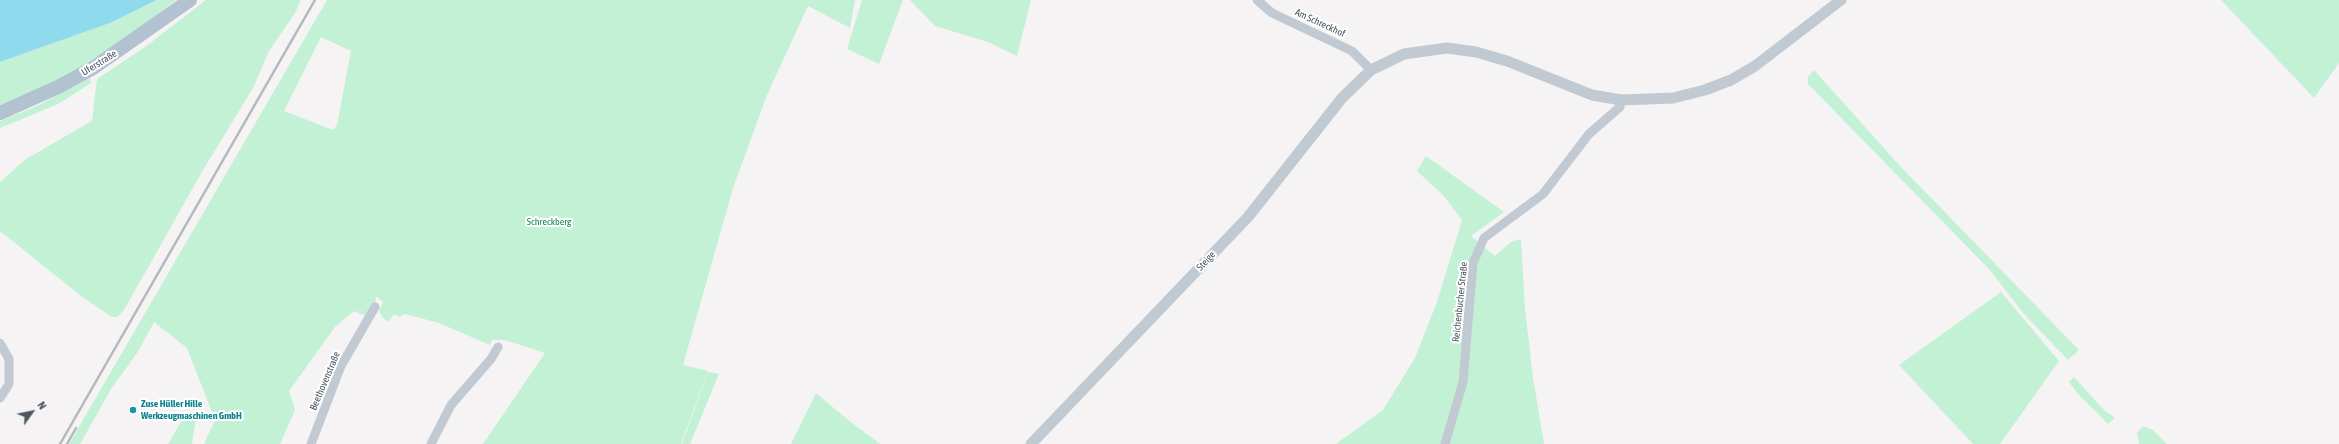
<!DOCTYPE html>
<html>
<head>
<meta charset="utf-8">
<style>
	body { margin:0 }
	#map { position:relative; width:2339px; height:444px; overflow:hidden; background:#f5f3f3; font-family:"Asap Condensed",sans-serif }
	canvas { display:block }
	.north { position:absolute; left:12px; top:392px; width:40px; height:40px; -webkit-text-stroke:3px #fff; paint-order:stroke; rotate:57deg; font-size:11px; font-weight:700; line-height:16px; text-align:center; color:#4a5661 }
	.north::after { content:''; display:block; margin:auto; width:14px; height:18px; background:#4a5661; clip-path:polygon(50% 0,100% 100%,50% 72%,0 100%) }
</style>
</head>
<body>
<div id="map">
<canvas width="2339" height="444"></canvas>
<div class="north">N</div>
</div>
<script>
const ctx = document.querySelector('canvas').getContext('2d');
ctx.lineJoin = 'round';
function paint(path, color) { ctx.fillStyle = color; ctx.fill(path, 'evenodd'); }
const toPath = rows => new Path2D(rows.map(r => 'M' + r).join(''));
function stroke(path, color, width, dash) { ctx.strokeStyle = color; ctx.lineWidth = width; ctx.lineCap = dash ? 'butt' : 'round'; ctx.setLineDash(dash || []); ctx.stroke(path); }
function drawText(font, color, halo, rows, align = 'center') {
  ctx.font = font + ' "Asap Condensed",sans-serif'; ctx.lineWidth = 4; ctx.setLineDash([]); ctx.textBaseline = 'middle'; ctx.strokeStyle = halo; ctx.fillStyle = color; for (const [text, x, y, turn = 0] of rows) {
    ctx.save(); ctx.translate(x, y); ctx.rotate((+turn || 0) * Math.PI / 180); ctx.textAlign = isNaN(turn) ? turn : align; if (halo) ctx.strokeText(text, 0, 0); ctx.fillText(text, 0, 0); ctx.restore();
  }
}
const green = toPath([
	[157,0,176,0,105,55,50,84,0,105,0,62,110,23],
	[206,0,301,0,295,13,269,51,253,88,203,170,124,310,117,317,112,317,81,296,0,231,0,182,26,159,92,121,97,79,145,47],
	[327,0,855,0,850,28,808,6,767,95,733,188,683,365,708,371,681,444,483,444,545,353,505,340,492,340,490,345,439,323,405,314,399,317,394,314,388,322,383,318,379,311,383,302,376,296,375,307,369,317,354,311,335,327,289,391,295,410,280,444,204,444,215,420,187,348,154,322,137,353,111,389,80,444,69,444],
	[321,37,351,51,337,125,333,130,284,111],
	[862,0,903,0,879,64,847,49],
	[910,0,1031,0,1017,56,988,42,935,26],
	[2221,0,2339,0,2339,63,2314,98],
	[1814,70,1899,165,2079,350,2068,360,2024,314,1989,269,1808,84,1808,77],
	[90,78,91,83,58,104,0,128,0,121,37,106],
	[1426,156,1504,212,1471,236,1495,256,1511,242,1521,239,1525,309,1533,378,1544,444,1336,444,1383,410,1415,358,1437,302,1462,220,1443,195,1417,171],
	[2001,292,2059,361,2000,444,1973,444,1899,365],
	[708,372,719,374,690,444,682,444],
	[2074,377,2105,411,2115,418,2108,424,2078,394,2069,382],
	[816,393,848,420,880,444,791,444],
	[185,415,196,418,192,444,168,444],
	[2143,426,2153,430,2167,444,2139,444,2137,433]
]);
const water = toPath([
	[0,0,157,0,110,23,0,62]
]);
const minor = toPath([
	[1257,0,1272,13,1352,51,1371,70],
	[0,343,9,359,9,384,0,398],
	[311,444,341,366,375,307],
	[431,444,451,405,491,359,498,347],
	[1445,444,1463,382,1473,263,1484,238,1543,194,1589,134,1620,107,1621,100]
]);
const tertiary = toPath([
	[1031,444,1248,217,1342,98,1371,70,1404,54,1447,48,1476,52,1507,61,1592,95,1621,100,1673,98,1705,90,1731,80,1755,66,1841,0]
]);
const primary = toPath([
	[0,113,58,87,93,68,190,0]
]);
const rail = toPath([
	[60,444,315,0],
	[67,444,76,428]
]);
const markers = [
	[133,410,4,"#0f9aa8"]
];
const streetNames = [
	["Am Schreckhof",1320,23,25],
	["Uferstraße",99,63,-32],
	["Steige",1206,261,-47],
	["Reichenbucher Straße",1460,302,-84],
	["Beethovenstraße",325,381,-67]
];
const parkNames = [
	["Schreckberg",549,222]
];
const cultureNames = [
	["Zuse Hüller Hille",141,404],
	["Werkzeugmaschinen GmbH",141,416]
];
paint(green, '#c3f1d5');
paint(water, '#90daee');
stroke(minor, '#c1cad2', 9);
stroke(tertiary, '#c1cad2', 11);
stroke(primary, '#b3c2d1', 14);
stroke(rail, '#b5b8bd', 2.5);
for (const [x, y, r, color] of markers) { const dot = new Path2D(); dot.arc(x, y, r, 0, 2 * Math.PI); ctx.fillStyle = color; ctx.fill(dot); stroke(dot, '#fff', 1.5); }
drawText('10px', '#4a5661', '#fff', streetNames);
drawText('10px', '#17864f', '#fff', parkNames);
drawText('bold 10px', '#0d838f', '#fff', cultureNames, 'left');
</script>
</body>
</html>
